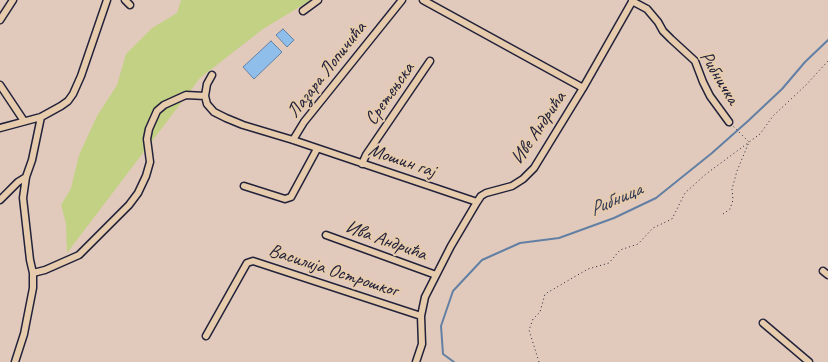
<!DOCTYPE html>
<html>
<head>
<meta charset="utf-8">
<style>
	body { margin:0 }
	canvas { display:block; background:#e1cabc }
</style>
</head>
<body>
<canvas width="828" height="362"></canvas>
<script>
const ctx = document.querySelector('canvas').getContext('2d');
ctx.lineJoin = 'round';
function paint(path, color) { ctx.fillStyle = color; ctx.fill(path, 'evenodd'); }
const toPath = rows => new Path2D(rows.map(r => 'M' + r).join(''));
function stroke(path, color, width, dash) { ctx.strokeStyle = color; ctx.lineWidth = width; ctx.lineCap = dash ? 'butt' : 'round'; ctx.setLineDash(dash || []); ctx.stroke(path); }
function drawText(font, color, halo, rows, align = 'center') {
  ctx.font = font + ' Caveat,sans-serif'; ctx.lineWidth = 4; ctx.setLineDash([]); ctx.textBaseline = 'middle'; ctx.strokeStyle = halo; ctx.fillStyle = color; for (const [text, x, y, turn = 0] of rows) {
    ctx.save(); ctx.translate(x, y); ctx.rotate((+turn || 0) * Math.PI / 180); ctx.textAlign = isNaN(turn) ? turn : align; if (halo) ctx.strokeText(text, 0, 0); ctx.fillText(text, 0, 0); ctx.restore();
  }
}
const green = toPath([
	[181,0,311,0,263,29,200,78,67,253,66,224,61,205,71,188,79,155,97,116,117,85,126,54,152,28,177,13]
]);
const water = toPath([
	[283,29,294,40,287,47,276,35,283,29],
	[271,41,282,52,254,79,243,67,271,41]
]);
const stream = toPath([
	[454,362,443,354,441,326,453,291,482,260,520,243,559,238,614,218,656,198,712,153,748,121,782,89,805,62,828,40]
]);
const path = toPath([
	[723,214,730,209,733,200,732,189,737,171,749,142,733,126],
	[539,362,529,330,533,319,540,312,545,294,588,269,609,263,620,250,638,244,653,228,672,219,685,193,706,174,760,134,773,116,806,85,828,61]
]);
const street = toPath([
	[125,0,130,5],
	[423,0,583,88],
	[632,1,647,9,658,22,663,31,671,39,695,61,703,82,710,96,729,122],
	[303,11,318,0],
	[0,20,13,0],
	[212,75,207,84,205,96,207,104,214,112,226,118,243,125,293,140,477,202],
	[0,85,24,121],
	[0,128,41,117,61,106,68,101,73,94,81,76,107,0],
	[293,140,304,122,402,0],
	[362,164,366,155,430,61],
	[244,186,285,199,291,197,317,149],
	[0,200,18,182,26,177],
	[326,235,436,275],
	[823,271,828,275],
	[33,273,45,270,79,255,129,205,138,193,146,176,150,162,147,139,149,129,157,111,164,105,186,95,205,96],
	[763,323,809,362],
	[206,336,247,263,253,261,421,316],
	[15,362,24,334,33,288,33,273,30,260,23,198,26,177,32,160,41,117],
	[416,362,422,344,421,316,425,297,451,246,477,202,481,196,486,193,512,186,523,179,534,168,583,88,633,0]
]);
const streetNames = [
	["Лазара Лопичића",327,70,-52],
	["Рибничка",719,78,59],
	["Сретењска",390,94,-55],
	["Иве Андрића",539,128,-56],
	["Мошин гај",402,161,19],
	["Ива Андрића",386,241,20],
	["Василија Острошког",333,271,18]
];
const waterNames = [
	["Рибница",616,200,-24]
];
paint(green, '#c3d185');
paint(water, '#8fbeea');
stroke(water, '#6380a4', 1);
stroke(stream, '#6380a4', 2);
stroke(street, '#22223b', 9);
stroke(path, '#22223b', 1, [1, 3]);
stroke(street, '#e6cbad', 6);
drawText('19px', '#22223b', '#e6cbad', streetNames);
drawText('italic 20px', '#323955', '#e6cbad', waterNames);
</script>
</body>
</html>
